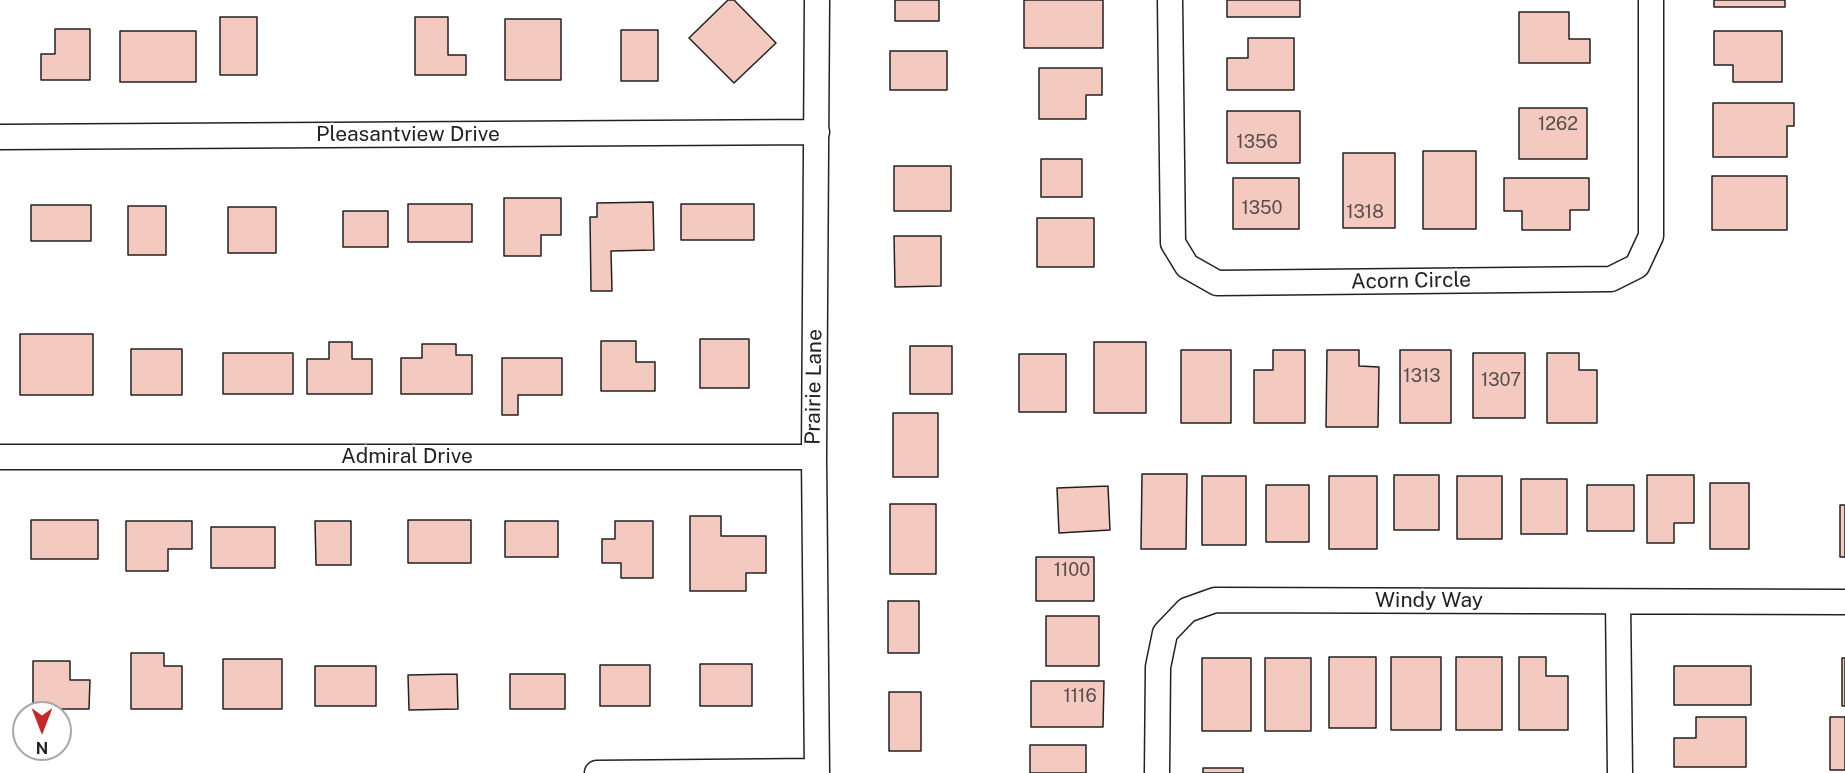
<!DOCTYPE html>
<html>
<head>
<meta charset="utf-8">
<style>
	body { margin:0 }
	#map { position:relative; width:1845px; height:773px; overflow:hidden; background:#fff; font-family:"Public Sans",sans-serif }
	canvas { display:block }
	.north { position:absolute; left:12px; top:701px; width:60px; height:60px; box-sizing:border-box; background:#fff; border:2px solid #a7a7a7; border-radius:50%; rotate:180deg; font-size:16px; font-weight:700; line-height:24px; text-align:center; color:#222 }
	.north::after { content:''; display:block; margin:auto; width:21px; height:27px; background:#c62828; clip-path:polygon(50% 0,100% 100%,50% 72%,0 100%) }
</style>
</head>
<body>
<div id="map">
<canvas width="1845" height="773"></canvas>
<div class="north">N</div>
</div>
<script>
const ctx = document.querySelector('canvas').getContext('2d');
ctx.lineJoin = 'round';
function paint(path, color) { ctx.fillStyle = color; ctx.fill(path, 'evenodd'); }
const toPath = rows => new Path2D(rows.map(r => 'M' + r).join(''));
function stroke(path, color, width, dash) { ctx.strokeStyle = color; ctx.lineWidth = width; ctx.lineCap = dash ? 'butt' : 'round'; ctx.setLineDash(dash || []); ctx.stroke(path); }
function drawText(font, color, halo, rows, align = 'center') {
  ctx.font = font + ' "Public Sans",sans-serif'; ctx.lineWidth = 4.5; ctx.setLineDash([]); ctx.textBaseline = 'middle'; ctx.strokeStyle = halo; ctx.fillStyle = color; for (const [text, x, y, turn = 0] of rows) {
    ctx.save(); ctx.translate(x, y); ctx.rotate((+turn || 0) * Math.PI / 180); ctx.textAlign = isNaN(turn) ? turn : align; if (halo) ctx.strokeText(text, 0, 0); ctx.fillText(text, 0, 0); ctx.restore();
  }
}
const building = toPath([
	[728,0,734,0,776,43,734,83,689,38,728,0],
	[895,0,939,0,939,21,895,21,895,0],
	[1024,0,1103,0,1103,48,1024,48,1024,0],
	[1227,0,1300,0,1300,17,1227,17,1227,0],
	[1714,0,1785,0,1785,7,1714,7,1714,0],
	[1519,12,1569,12,1569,39,1590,39,1590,63,1519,63,1519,12],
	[220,17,257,17,257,75,220,75,220,17],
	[415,17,448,17,448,55,466,55,466,75,415,75,415,17],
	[505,19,561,19,561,80,505,80,505,19],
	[55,29,90,29,90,80,41,80,41,54,55,54,55,29],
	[621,30,658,30,658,81,621,81,621,30],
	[120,31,196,31,196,82,120,82,120,31],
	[1714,31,1782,31,1782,82,1733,82,1733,65,1714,65,1714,31],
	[1248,38,1294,38,1294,90,1227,90,1227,58,1248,58,1248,38],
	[890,51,947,51,947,90,890,90,890,51],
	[1039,68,1102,68,1102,95,1086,95,1086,119,1039,119,1039,68],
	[1713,103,1794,103,1794,126,1787,126,1787,157,1713,157,1713,103],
	[1519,108,1587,108,1587,159,1519,159,1519,108],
	[1227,111,1300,111,1300,163,1227,163,1227,111],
	[1423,151,1476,151,1476,229,1423,229,1423,151],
	[1343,153,1395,153,1395,228,1343,228,1343,153],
	[1041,159,1082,159,1082,197,1041,197,1041,159],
	[894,166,951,166,951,211,894,211,894,166],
	[1712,176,1787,176,1787,230,1712,230,1712,176],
	[1233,178,1299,178,1299,229,1233,229,1233,178],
	[1504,178,1589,178,1589,210,1570,210,1570,230,1522,230,1522,211,1504,211,1504,178],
	[504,198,561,198,561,235,541,235,541,256,504,256,504,198],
	[653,202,654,250,611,251,612,291,591,291,590,217,597,217,597,203,653,202],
	[408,204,472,204,472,242,408,242,408,204],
	[681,204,754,204,754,240,681,240,681,204],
	[31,205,91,205,91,241,31,241,31,205],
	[128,206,166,206,166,255,128,255,128,206],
	[228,207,276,207,276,253,228,253,228,207],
	[343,211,388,211,388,247,343,247,343,211],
	[1037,218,1094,218,1094,267,1037,267,1037,218],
	[894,236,941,236,941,286,895,287,894,236],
	[20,334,93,334,93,395,20,395,20,334],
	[700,339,749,339,749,388,700,388,700,339],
	[601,341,636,341,636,362,655,362,655,391,601,391,601,341],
	[329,342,352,342,352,359,372,359,372,394,307,394,307,359,329,359,329,342],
	[1094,342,1146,342,1146,413,1094,413,1094,342],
	[422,344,456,344,456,355,472,355,472,394,401,394,401,358,422,358,422,344],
	[910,346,952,346,952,394,910,394,910,346],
	[131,349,182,349,182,395,131,395,131,349],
	[1181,350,1231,350,1231,423,1181,423,1181,350],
	[1273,350,1305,350,1305,423,1254,423,1254,370,1273,370,1273,350],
	[1327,350,1359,350,1359,366,1379,367,1378,427,1326,427,1327,350],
	[1400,350,1451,350,1451,423,1400,423,1400,350],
	[223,353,293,353,293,394,223,394,223,353],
	[1473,353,1525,353,1525,418,1473,418,1473,353],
	[1547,353,1579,353,1579,370,1597,370,1597,423,1547,423,1547,353],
	[1019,354,1066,354,1066,412,1019,412,1019,354],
	[502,358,562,358,562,395,518,395,518,415,502,415,502,358],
	[893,413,938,413,938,477,893,477,893,413],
	[1142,474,1187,474,1186,549,1141,549,1142,474],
	[1394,475,1439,475,1439,530,1394,530,1394,475],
	[1647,475,1694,475,1694,523,1674,523,1674,543,1647,543,1647,475],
	[1202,476,1246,476,1246,545,1202,545,1202,476],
	[1329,476,1377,476,1377,549,1329,549,1329,476],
	[1457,476,1502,476,1502,539,1457,539,1457,476],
	[1521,479,1567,479,1567,534,1521,534,1521,479],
	[1710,483,1749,483,1749,549,1710,549,1710,483],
	[1266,485,1309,485,1309,542,1266,542,1266,485],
	[1587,485,1634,485,1634,531,1587,531,1587,485],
	[1108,486,1110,530,1059,533,1057,488,1108,486],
	[890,504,936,504,936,574,890,574,890,504],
	[1840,505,1845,505,1845,557,1840,557,1840,505],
	[690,516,721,516,721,536,766,536,766,573,746,573,746,591,690,591,690,516],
	[31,520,98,520,98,559,31,559,31,520],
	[408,520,471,520,471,563,408,563,408,520],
	[126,521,192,521,192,549,168,549,168,571,126,571,126,521],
	[315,521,351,521,351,565,316,565,315,521],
	[505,521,558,521,558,557,505,557,505,521],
	[615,521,653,521,653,578,621,578,621,563,602,563,602,539,615,539,615,521],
	[211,527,275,527,275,568,211,568,211,527],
	[1036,557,1094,557,1094,601,1036,601,1036,557],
	[888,601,919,601,919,653,888,653,888,601],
	[1046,616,1099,616,1099,666,1046,666,1046,616],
	[131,653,164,653,164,666,182,666,182,709,131,709,131,653],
	[1329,657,1376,657,1376,728,1329,728,1329,657],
	[1391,657,1441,657,1441,730,1391,730,1391,657],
	[1456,657,1502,657,1502,730,1456,730,1456,657],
	[1519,657,1546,657,1546,676,1568,676,1568,730,1519,730,1519,657],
	[1202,658,1251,658,1251,731,1202,731,1202,658],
	[1265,658,1311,658,1311,731,1265,731,1265,658],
	[1842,658,1845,658,1845,706,1842,706,1842,658],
	[223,659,282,659,282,709,223,709,223,659],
	[33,661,70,661,70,680,90,680,89,709,33,709,33,661],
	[700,664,752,664,752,706,700,706,700,664],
	[600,665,650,665,650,706,600,706,600,665],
	[315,666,376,666,376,706,315,706,315,666],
	[1674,666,1751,666,1751,705,1674,705,1674,666],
	[457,674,458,709,409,710,408,675,457,674],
	[510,674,565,674,565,709,510,709,510,674],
	[1031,681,1104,681,1103,727,1031,727,1031,681],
	[889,692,921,692,921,751,889,751,889,692],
	[1696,717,1746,717,1746,767,1674,767,1674,738,1696,738,1696,717],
	[1830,717,1845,717,1845,770,1830,770,1830,717],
	[1030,745,1086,745,1086,773,1030,773,1030,745],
	[1203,768,1243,768,1243,773,1203,773,1203,768]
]);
const street = toPath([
	[817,0,814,457,817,773],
	[1170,0,1173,243,1187,266,1217,283,1611,279,1637,266,1651,236,1651,0],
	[0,137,817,132],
	[0,457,814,457],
	[1618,602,1620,773],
	[597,773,817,771],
	[1157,773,1158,667,1165,633,1187,610,1215,600,1845,602]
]);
const numberNames = [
	["1262",1558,124],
	["1356",1257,142],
	["1350",1262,208],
	["1318",1365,212],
	["1313",1422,376],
	["1307",1501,380],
	["1100",1072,570],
	["1116",1080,696]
];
const streetNames = [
	["Pleasantview Drive",408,135],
	["Acorn Circle",1411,281,-1],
	["Prairie Lane",814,387,-89],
	["Admiral Drive",407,457],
	["Windy Way",1429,601]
];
paint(building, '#f3c9c0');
stroke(building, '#222', 1.5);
stroke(street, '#222', 27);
stroke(street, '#fff', 24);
drawText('18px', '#564c4a', null, numberNames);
drawText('21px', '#222', '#fff', streetNames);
</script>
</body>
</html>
